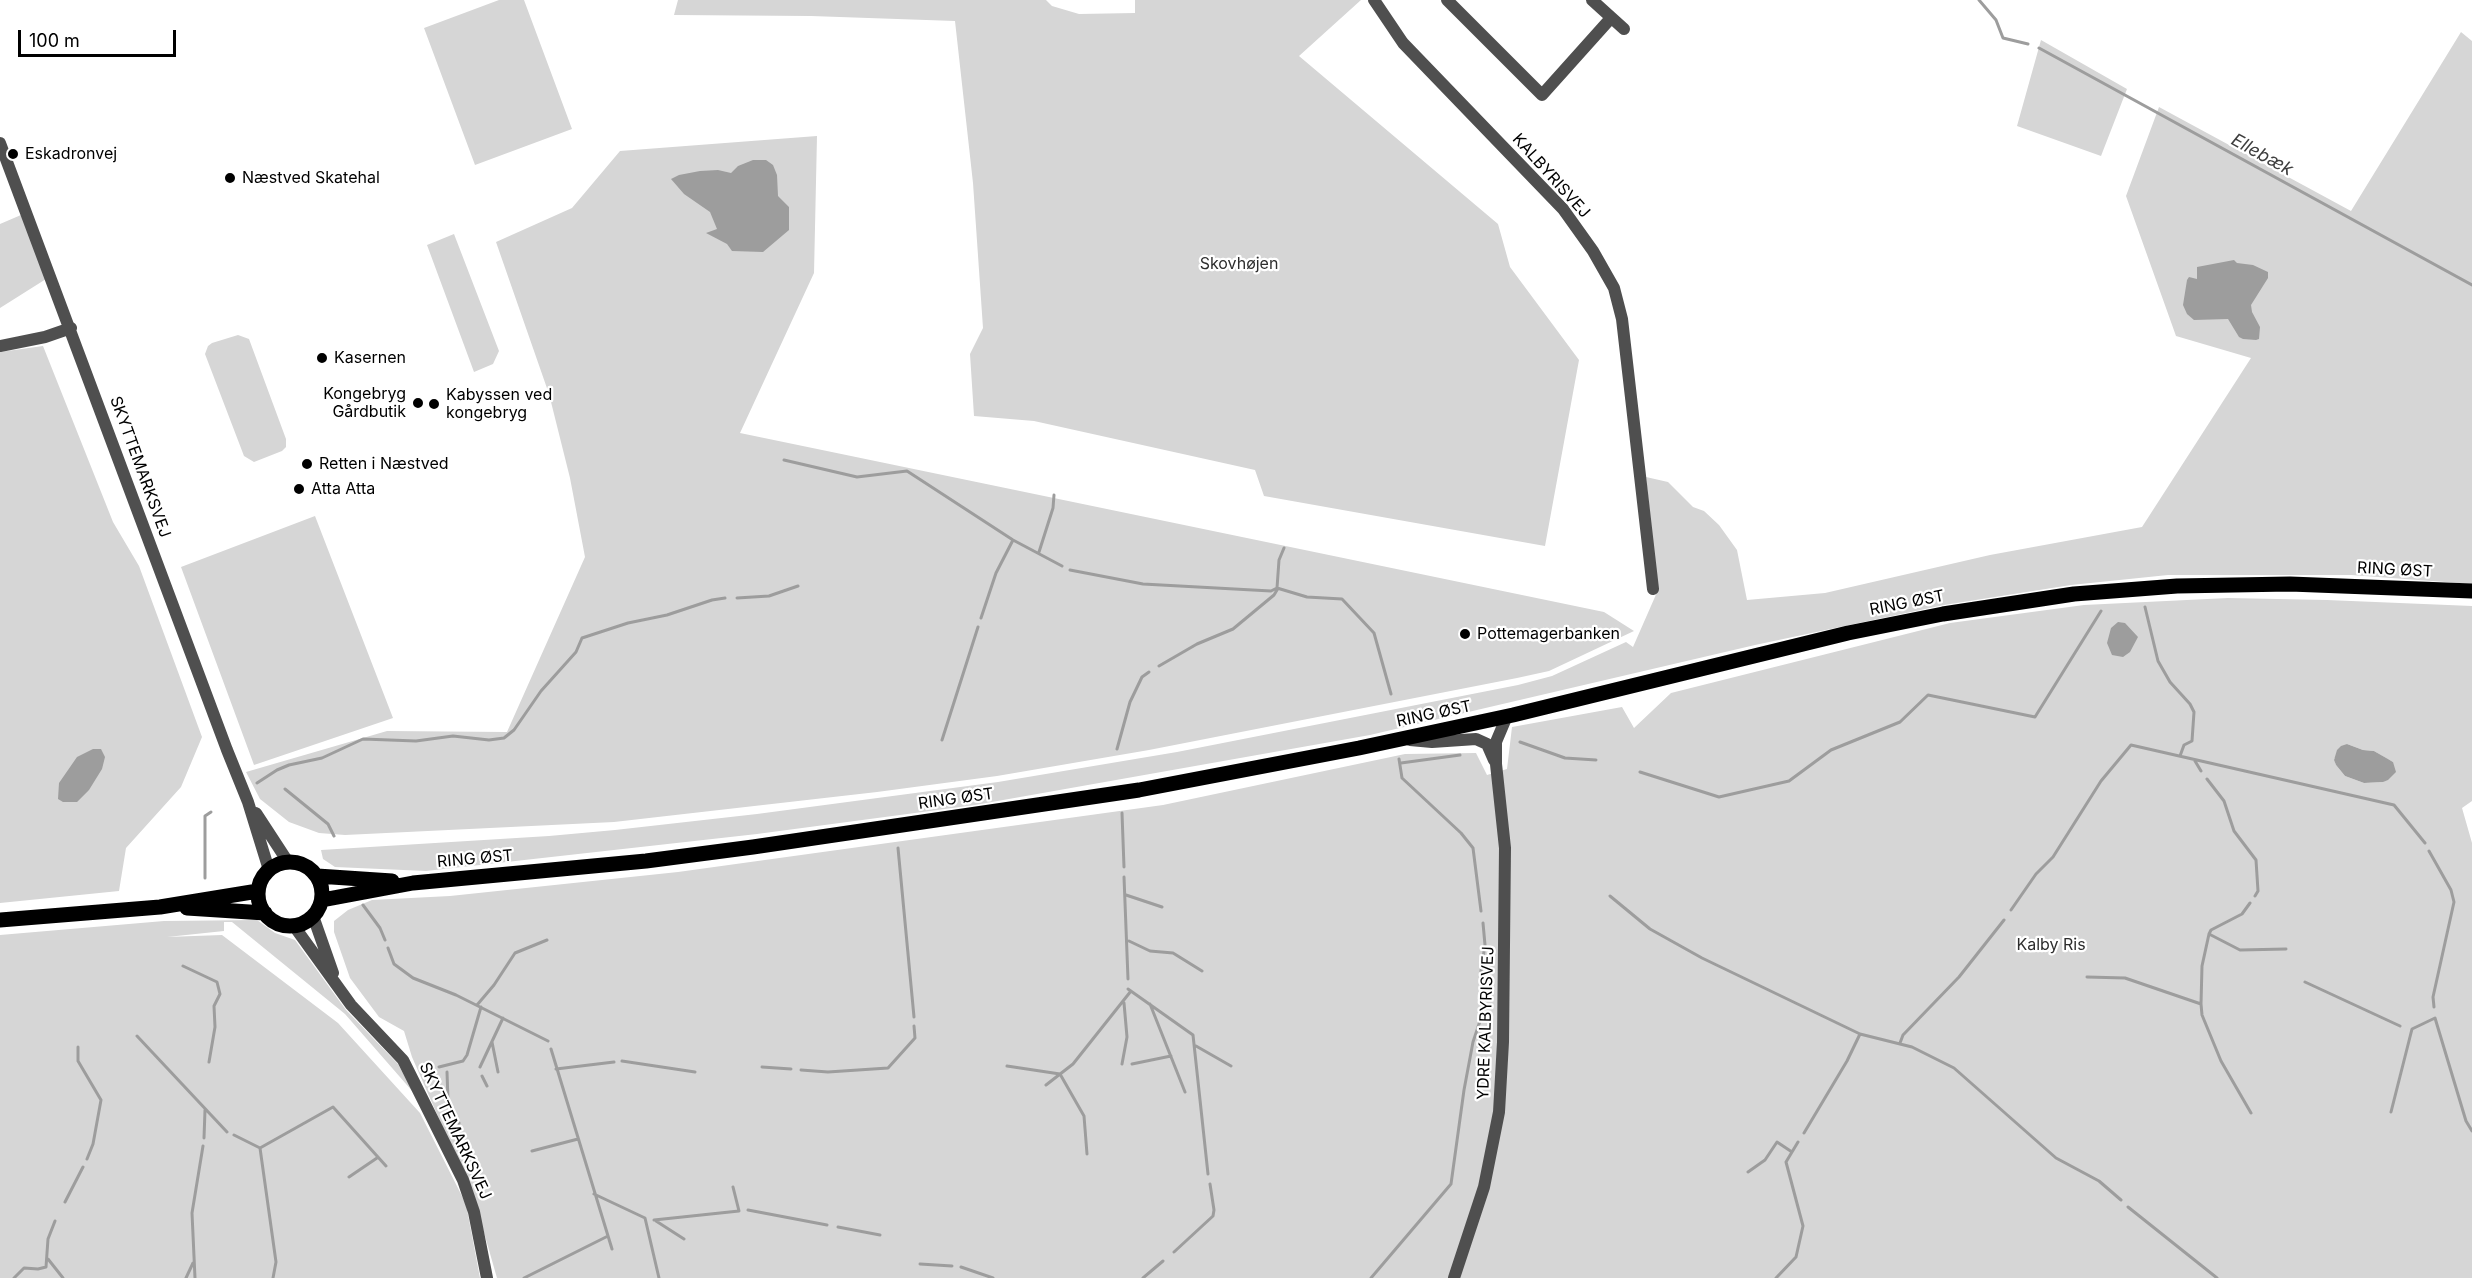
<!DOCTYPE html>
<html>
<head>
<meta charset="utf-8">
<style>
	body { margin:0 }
	#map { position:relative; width:2472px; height:1278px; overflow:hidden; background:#fff; font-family:Inter,sans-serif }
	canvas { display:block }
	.scale { position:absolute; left:18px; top:30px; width:158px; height:27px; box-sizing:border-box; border:3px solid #000; border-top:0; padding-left:8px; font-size:18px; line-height:21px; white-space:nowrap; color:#000; -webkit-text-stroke:4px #fff; paint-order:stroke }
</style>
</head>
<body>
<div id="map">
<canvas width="2472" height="1278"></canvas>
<div class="scale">100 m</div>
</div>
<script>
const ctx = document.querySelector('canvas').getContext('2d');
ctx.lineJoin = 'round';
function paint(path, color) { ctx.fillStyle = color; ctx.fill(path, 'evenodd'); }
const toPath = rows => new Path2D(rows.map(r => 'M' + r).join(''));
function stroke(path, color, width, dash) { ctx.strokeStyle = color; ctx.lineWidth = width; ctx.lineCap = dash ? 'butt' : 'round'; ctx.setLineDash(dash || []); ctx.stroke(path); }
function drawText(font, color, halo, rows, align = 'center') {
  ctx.font = font + ' Inter,sans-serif'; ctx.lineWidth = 4.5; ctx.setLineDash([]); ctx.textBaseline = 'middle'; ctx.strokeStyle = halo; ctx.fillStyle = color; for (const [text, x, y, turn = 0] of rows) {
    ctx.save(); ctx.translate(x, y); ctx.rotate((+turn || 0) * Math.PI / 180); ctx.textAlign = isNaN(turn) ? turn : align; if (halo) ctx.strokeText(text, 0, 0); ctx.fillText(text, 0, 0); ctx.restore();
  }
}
const green = toPath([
	[499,0,524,0,572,129,475,165,424,28],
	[678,0,1046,0,1052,6,1079,14,1135,13,1135,0,1361,0,1299,56,1498,224,1510,267,1579,360,1545,546,1264,496,1255,470,1034,421,974,416,970,354,983,328,973,183,955,21,811,16,674,15],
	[2461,32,2472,41,2472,584,2351,575,2168,575,2071,585,1944,605,1755,645,1370,735,975,805,757,834,426,871,335,867,323,859,321,850,549,836,615,830,757,814,998,782,1177,752,1518,685,1552,676,1626,642,1633,647,1658,590,1646,477,1668,482,1693,507,1704,511,1719,525,1737,550,1747,600,1825,593,1990,555,2142,527,2251,358,2176,336,2126,196,2159,107,2351,211],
	[2041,40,2127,89,2101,156,2017,126],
	[817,136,814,273,740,433,1604,612,1634,631,1549,671,1517,678,1149,750,997,776,877,792,614,822,345,835,319,833,289,822,260,799,246,772,387,731,507,732,585,557,570,478,549,394,496,242,572,208,620,151],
	[21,215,46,279,0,308,0,224],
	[454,234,499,351,493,364,474,372,427,245],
	[238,335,249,339,286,439,286,447,282,451,254,462,244,456,205,354,208,346,212,343],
	[43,346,113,522,139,566,202,737,181,787,126,848,119,891,0,903,0,352],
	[315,516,393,718,254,765,181,567],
	[2228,598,2327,600,2472,606,2472,801,2462,808,2472,843,2472,1278,497,1278,475,1201,412,1057,404,1031,379,1017,350,978,334,932,334,921,348,910,372,900,450,896,678,872,1163,805,1405,754,1476,753,1487,775,1507,769,1512,727,1622,707,1634,728,1671,693,1950,623,2084,605],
	[2347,744,2363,750,2374,751,2393,762,2383,782,2364,783,2345,776,2336,765,2334,759],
	[257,920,275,933,295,940,346,1010,398,1064,413,1092,345,1014,232,922,224,922,224,931,167,937,222,935,338,1023,420,1113,466,1204,480,1278,0,1278,0,935,164,921]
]);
const water = toPath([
	[753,160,766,160,773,165,777,175,778,196,789,207,789,230,763,252,732,251,727,244,706,233,717,229,710,212,684,194,671,179,679,175,700,171,718,170,731,173,738,166],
	[2234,260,2237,263,2253,265,2268,272,2268,278,2251,305,2252,312,2260,327,2259,339,2256,340,2243,339,2239,337,2228,319,2194,320,2187,314,2183,305,2187,280,2189,277,2197,279,2197,267],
	[2118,622,2125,623,2138,637,2130,652,2123,657,2112,655,2107,643,2111,628],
	[2347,744,2363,750,2374,751,2388,759,2393,762,2396,772,2388,780,2383,782,2364,783,2345,776,2336,765,2334,760,2337,750,2341,746],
	[93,749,101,749,105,757,102,769,89,790,77,802,63,802,58,799,59,783,77,757]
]);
const stream = toPath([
	[1979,0,1996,20,2003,38,2028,44],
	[2039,48,2472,285],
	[784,460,857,477,907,471,1013,540,1062,566],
	[1284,548,1279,560,1277,588,1307,597,1342,599,1374,633,1391,694],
	[1039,552,1053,508,1054,495],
	[1070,570,1143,584,1271,591,1277,588],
	[737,598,769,596,798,586],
	[2145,607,2158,661,2170,682,2190,704,2194,712,2192,741,2184,745,2180,756],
	[981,618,996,573,1013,540],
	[1159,666,1197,644,1233,629,1274,595,1277,590],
	[942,740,978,627],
	[1520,742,1565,758,1596,760],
	[1117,749,1130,702,1142,677,1149,672],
	[1399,759,1402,778,1461,833,1473,848,1481,911],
	[2195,761,2201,771],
	[1401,763,1460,755],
	[1640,772,1719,797,1789,781,1831,750,1900,722,1928,695,2035,717,2101,611],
	[2207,779,2224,801,2234,831,2256,860,2258,891,2255,896],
	[257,783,277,770,289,765,322,758,363,739,416,741,453,736,489,740,504,738,514,730,541,691,576,652,582,638,628,623,667,615,712,600,725,598],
	[285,789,328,824,334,836],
	[1122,813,1124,867],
	[898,848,914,1017],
	[2429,851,2451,890,2454,902,2433,997,2434,1007],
	[1124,877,1128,979],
	[205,878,205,816,211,812],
	[1126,895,1162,907],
	[1610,896,1650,929,1702,958,1860,1034,1912,1047,1954,1068,2056,1158,2099,1181,2121,1200],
	[2250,903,2242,914,2211,930,2209,934,2202,966,2201,1004,2202,1015,2221,1061,2251,1113],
	[363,905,380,928,385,940],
	[2011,910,2036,874,2053,857,2101,781,2131,745,2394,805,2425,843],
	[2209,934,2240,950,2286,949],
	[1129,941,1150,951,1173,953,1202,971],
	[388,948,394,964,413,978,456,995,548,1041],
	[183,966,217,982,220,994,214,1006,215,1027,209,1062],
	[2087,977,2125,978,2201,1004],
	[2305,982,2400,1026],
	[1128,989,1193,1035,1208,1174],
	[1150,1004,1185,1092],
	[477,1005,494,985,515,953,547,940],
	[137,1036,227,1132],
	[492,1042,498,1072],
	[1900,1043,1903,1035,1959,977,2004,920],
	[1196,1046,1231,1066],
	[78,1047,78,1061,101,1100,93,1144,87,1159],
	[551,1049,612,1249],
	[622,1061,695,1072],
	[1122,1064,1127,1037,1124,1003],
	[1132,1064,1171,1056],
	[1007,1066,1060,1074,1084,1116,1087,1154],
	[439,1067,463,1061,467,1055,481,1007],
	[480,1067,503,1018],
	[762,1067,791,1069],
	[556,1069,614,1062],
	[801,1070,828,1072,888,1068,915,1038,914,1026],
	[447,1072,448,1101,459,1123],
	[482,1076,487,1086],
	[1046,1085,1073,1064,1131,991],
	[2391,1112,2412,1029,2435,1018,2466,1121,2472,1131],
	[1804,1133,1847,1061,1860,1034],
	[234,1135,260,1148,276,1262,273,1278],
	[204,1138,205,1110],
	[260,1148,333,1107,386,1166],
	[532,1151,578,1139],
	[1748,1172,1765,1160,1777,1142,1792,1152],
	[349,1177,377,1158],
	[594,1194,645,1218,659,1278],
	[65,1202,83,1167],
	[2128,1207,2217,1278],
	[748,1210,827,1225],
	[654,1220,739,1211,733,1187],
	[656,1221,684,1239],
	[838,1227,880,1235],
	[1174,1252,1213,1216,1214,1210,1210,1184],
	[48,1259,63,1278],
	[920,1264,952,1266],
	[961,1267,993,1278],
	[14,1278,24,1268,38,1269,46,1267,48,1239,55,1221],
	[186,1278,193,1263],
	[195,1278,192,1213,203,1146],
	[524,1278,608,1236],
	[1143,1278,1163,1261],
	[1371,1278,1451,1184,1464,1090,1473,1042,1483,1012,1481,971,1485,945,1483,923],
	[1776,1278,1796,1257,1803,1226,1786,1162,1798,1142]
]);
const minor = toPath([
	[1374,0,1403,43,1563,209,1593,251,1614,288,1622,319,1653,589],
	[1447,0,1542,95,1611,18],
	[1592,0,1624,29],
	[0,143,227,750,248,802,269,870],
	[0,346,45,337,71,328],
	[1410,740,1432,742,1476,739,1487,744,1494,760],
	[256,813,288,862],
	[313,916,333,973],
	[294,926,351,1005,403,1060,463,1180,474,1212,487,1278],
	[1454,1278,1484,1187,1499,1112,1503,1042,1505,848,1496,764,1496,742,1507,716]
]);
const major = toPath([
	'258 894a32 32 0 1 1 64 0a32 32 0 1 1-64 0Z',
	[317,876,392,881],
	[322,900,413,883,646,861,753,847,1139,790,1359,748,1513,715,1848,633,1943,614,2074,594,2177,586,2290,584,2472,591],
	[187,908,265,913],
	[0,920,160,907,258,891]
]);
const markers = [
	[13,154,6,"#000"],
	[230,178,6,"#000"],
	[322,358,6,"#000"],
	[418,403,6,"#000"],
	[434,404,6,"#000"],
	[307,464,6,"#000"],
	[299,489,6,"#000"],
	[1465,634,6,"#000"]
];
const poiNames = [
	["Eskadronvej",25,154],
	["Næstved Skatehal",242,178],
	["Kasernen",334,358],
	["Kongebryg",406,394,"right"],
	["Gårdbutik",406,412,"right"],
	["Kabyssen ved",446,395],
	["kongebryg",446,413],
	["Retten i Næstved",319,464],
	["Atta Atta",311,489],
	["Pottemagerbanken",1477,634]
];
const streetNames = [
	["KALBYRISVEJ",1551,176,48],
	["SKYTTEMARKSVEJ",140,467,70],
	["RING ØST",2395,570,3],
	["RING ØST",1907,603,-11],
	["RING ØST",1434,714,-12],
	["RING ØST",956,799,-8],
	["RING ØST",475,859,-5],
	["YDRE KALBYRISVEJ",1486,1023,-88],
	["SKYTTEMARKSVEJ",455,1131,65]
];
const parkNames = [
	["Skovhøjen",1239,264],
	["Kalby Ris",2051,945]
];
const waterNames = [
	["Ellebæk",2262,155,29]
];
paint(green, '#d6d6d6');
paint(water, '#9d9d9d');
stroke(stream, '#9d9d9d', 3);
stroke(minor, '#4f4f4f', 12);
stroke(major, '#000', 15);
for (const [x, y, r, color] of markers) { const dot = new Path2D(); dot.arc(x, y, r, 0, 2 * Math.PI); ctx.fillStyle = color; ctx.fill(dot); stroke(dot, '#fff', 2); }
drawText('16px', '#000', '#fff', poiNames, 'left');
drawText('16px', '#000', '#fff', streetNames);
drawText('16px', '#2d2d2d', '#fff', parkNames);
drawText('italic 18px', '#3e3e3e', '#fff', waterNames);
</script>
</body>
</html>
